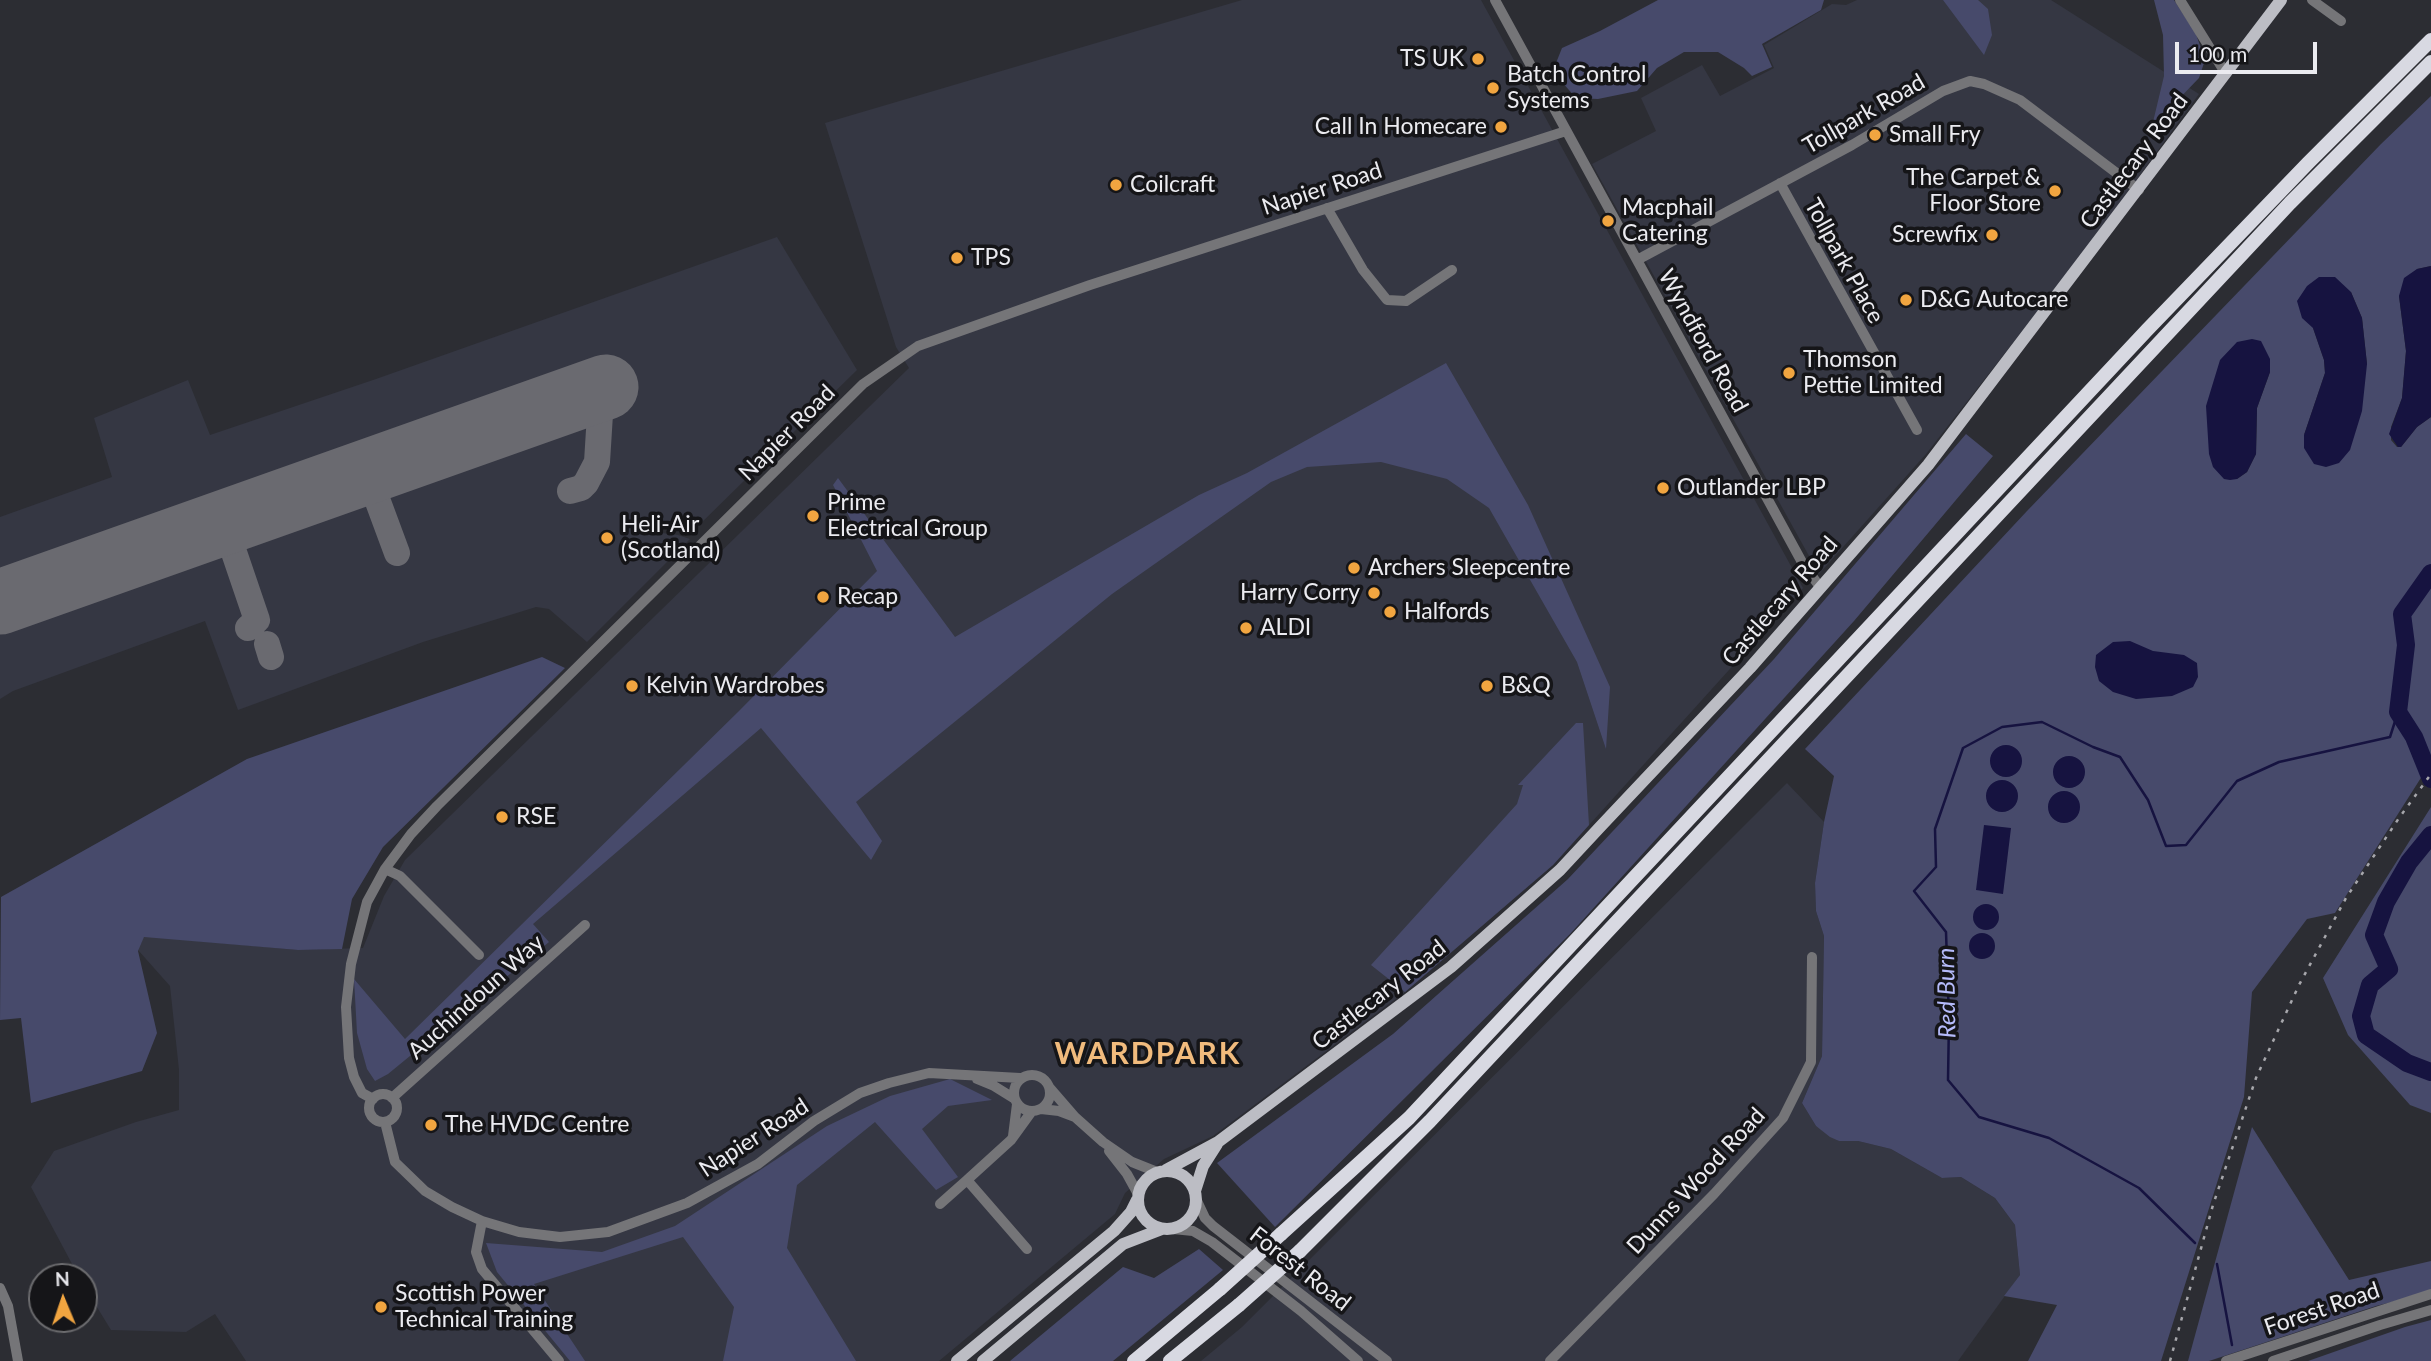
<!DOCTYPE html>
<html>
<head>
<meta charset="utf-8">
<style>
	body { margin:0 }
	#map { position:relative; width:2431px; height:1361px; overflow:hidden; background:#2c2d33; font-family:Lato,sans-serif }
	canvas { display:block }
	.north { position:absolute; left:28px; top:1263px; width:70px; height:70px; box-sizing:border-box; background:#151518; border:2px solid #6b6b6e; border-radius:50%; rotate:358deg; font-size:19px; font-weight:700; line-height:28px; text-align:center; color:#ebebf0 }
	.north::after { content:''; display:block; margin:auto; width:24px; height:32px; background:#f1a540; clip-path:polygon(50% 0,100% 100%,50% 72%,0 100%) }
	.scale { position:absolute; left:2175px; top:42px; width:142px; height:32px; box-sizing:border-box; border:4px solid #ebebf0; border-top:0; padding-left:9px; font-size:21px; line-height:24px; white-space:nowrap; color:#ebebf0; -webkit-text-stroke:5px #151518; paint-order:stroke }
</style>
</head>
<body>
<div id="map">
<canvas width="2431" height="1361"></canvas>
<div class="north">N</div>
<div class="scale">100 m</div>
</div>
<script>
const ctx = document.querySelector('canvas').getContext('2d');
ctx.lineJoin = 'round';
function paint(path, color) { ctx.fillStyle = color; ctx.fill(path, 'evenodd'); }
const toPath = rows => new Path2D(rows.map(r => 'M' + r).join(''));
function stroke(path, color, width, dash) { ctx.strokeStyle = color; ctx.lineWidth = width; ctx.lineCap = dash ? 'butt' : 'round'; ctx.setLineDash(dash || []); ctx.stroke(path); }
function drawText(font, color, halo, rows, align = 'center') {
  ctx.font = font + ' Lato,sans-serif'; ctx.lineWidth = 7; ctx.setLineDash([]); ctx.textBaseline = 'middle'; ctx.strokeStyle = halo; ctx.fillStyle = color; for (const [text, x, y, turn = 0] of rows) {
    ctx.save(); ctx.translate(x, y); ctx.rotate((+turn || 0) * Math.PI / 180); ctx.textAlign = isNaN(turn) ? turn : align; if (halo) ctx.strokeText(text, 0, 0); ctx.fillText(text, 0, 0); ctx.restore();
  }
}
const built = toPath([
	[1242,0,1481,0,1803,588,1553,865,1405,992,1213,1136,1164,1159,1125,1193,1115,1214,939,1361,246,1361,215,1314,186,1332,111,1330,84,1286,84,1277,79,1277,31,1187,54,1151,136,1122,179,1110,179,1070,170,986,138,950,144,936,298,950,363,948,384,896,405,860,909,368,896,347,825,123],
	[1857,0,2051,0,2199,94,2084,252,1926,454,1819,574,1592,164,1656,131,1641,98,1702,65,1720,96,1774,68,1764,45,1832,4,1846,5],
	[777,237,857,370,696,528,639,522,638,530,678,535,690,539,587,642,549,609,536,607,423,642,238,710,205,621,13,691,0,699,0,517,112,477,94,418,188,380,210,435,376,379],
	[1787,783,1824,822,1815,883,1816,911,1824,936,1822,1056,1802,1103,1816,1126,1839,1141,1858,1141,1891,1149,1942,1178,1961,1177,1995,1198,2015,1225,2020,1275,1958,1361,1201,1361,1242,1327]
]);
const green = toPath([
	[1658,0,1824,0,1821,10,1762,44,1772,67,1752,76,1744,68,1718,52,1684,52,1657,68,1637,91,1598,99,1576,98,1561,81,1554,68,1562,48,1600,31],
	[1943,0,1978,0,1988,9,1992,35,1984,55],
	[2154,0,2174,0,2196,34,2205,60,2199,78,2172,106,2169,123,2158,139,2153,122,2164,76,2163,35],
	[2431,96,2431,266,2417,269,2399,296,2406,351,2402,398,2391,427,2391,440,2397,447,2401,447,2417,427,2431,417,2431,762,2335,913,2307,919,2252,992,2244,1097,2161,1361,2028,1361,2057,1305,2004,1296,2020,1275,2015,1225,1995,1198,1961,1177,1942,1178,1891,1149,1858,1141,1839,1141,1830,1137,1816,1126,1802,1103,1822,1056,1824,936,1816,911,1815,883,1824,822,1834,776,1805,749,2027,511,2381,144],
	[2351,292,2362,318,2367,364,2304,435,2325,373,2324,360,2313,328],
	[2270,359,2270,372,2257,408,2256,454,2247,472,2237,479],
	[1446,363,1528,505,1610,687,1606,749,1577,662,1489,508,1447,479,1381,462,1307,467,1271,482,1112,594,856,802,882,841,871,860,761,728,533,924,549,942,388,1074,375,1081,367,1069,357,1033,354,979,405,1039,739,711,877,571,833,485,838,478,955,637,1199,495,1247,473],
	[1966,434,1993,456,1854,621,1570,934,1275,1227,1217,1163,1393,1034,1568,879,1774,659],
	[542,657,565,668,383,847,352,899,342,949,298,950,144,937,138,951,157,1033,142,1071,31,1103,21,1018,0,1020,1,897,247,759],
	[1576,723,1583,723,1589,825,1553,865,1405,992,1371,965,1517,804,1523,785,1518,785],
	[2431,807,2431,1113,2410,1105,2348,1035,2323,978],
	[950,1079,992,1100,948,1106,922,1129,958,1177,936,1190,875,1122,797,1185,787,1248,856,1361,723,1361,734,1307,683,1237,534,1284,585,1361,570,1361,497,1272,486,1243,602,1252,675,1226,827,1126,890,1096],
	[2252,1127,2349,1280,2431,1261,2431,1292,2376,1306,2209,1361,2188,1361],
	[1199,1249,1223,1270,1113,1361,1010,1361,1123,1267,1154,1278],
	[2431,1320,2431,1361,2308,1361,2405,1327]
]);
const water = toPath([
	[2431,266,2431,417,2417,427,2401,447,2398,447,2389,434,2402,398,2406,351,2399,296,2404,278,2417,269],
	[2319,277,2335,277,2351,292,2362,318,2367,364,2362,411,2350,450,2339,463,2326,467,2314,464,2304,448,2304,435,2325,373,2324,360,2313,328,2302,318,2297,301,2307,286],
	[2252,339,2261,341,2270,359,2270,372,2257,408,2256,454,2247,472,2237,479,2230,480,2224,479,2213,467,2209,454,2206,406,2220,360,2237,342],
	[2130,641,2153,651,2184,655,2197,663,2198,677,2193,687,2172,696,2136,699,2113,692,2099,681,2095,667,2096,655,2113,642],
	'1990 761a16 16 0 1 1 32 0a16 16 0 1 1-32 0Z',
	'2053 772a16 16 0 1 1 32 0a16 16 0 1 1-32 0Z',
	'1986 796a16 16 0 1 1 32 0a16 16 0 1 1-32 0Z',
	'2048 807a16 16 0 1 1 32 0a16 16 0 1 1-32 0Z',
	[1984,825,2011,828,2003,894,1976,890],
	'1973 917a13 13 0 1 1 26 0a13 13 0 1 1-26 0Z',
	'1969 946a13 13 0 1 1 26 0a13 13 0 1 1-26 0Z'
]);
const stream = toPath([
	[2195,1243,2139,1188,2049,1138,1979,1117,1948,1080,1949,1019,1946,932,1914,891,1936,867,1935,829,1963,748,2002,727,2042,722,2093,747,2120,757,2148,800,2166,846,2186,845,2237,781,2279,762,2390,737,2398,712],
	[2217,1264,2232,1345]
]);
const river = toPath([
	[2431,573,2402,614,2406,645,2398,712,2414,737,2431,779],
	[2431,835,2409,862,2386,902,2374,935,2389,969,2370,985,2361,1016,2366,1035,2407,1063,2431,1072]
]);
const taxiway = toPath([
	[367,472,397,553],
	[570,491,581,488,586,483,597,462,600,414,592,392],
	[224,523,257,620,248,628],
	[267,644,271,657]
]);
const runway = toPath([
	[0,602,606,387]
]);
const minor = toPath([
	[1495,0,1803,564,1820,587],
	[2180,0,2226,74],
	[2312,0,2341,21],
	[1780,183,1917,430],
	[1327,208,1363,270,1387,300,1406,301,1452,270],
	[1637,260,1852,145,1943,91,1970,81,1984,84,2020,100,2139,190],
	[385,869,400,876,479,955],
	'1014 1093a18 18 0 1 1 36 0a18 18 0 1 1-36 0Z',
	[977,1079,994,1086,1015,1099],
	[1049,1087,1075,1117,1103,1142,1132,1162,1157,1172],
	'369 1108a14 14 0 1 1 28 0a14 14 0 1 1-28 0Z',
	[392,1098,585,925],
	[373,1099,362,1093,354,1077,349,1058,346,1007,351,964,367,902,385,869,411,834,437,806,863,384,918,346,1090,285,1566,131],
	[1041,1109,1059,1111,1075,1117],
	[385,1122,395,1162,425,1191,452,1207,482,1221,519,1232,560,1237,608,1232,687,1203,758,1164,814,1121,860,1093,889,1083,929,1073,1020,1078],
	[1013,1136,1017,1104],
	[1109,1151,1127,1174,1138,1194],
	[1197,1201,1205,1218,1213,1226,1387,1361],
	[940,1204,967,1180],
	[482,1221,476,1252,482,1269,559,1361],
	[1173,1229,1193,1231,1212,1242,1301,1311,1358,1361],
	[1027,1249,967,1180,1011,1140,1032,1111],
	[0,1288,8,1306,18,1361],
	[1550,1361,1714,1194,1783,1118,1811,1062,1812,957],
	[2226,1361,2431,1294],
	[2273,1361,2380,1325,2431,1310]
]);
const major = toPath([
	[1166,1170,1218,1142,1451,967,1560,870,1600,827,1750,668,1928,465,2281,0],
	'1138 1200a29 29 0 1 1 58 0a29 29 0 1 1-58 0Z',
	[1195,1191,1203,1166,1217,1144],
	[957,1361,1114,1231,1131,1212,1137,1200],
	[983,1361,1123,1244,1162,1229]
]);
const highway = toPath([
	[1281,1234,1409,1118,2147,330,2308,163,2431,40],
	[1300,1251,1430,1121,2290,203,2431,62],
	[1134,1361,1220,1289],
	[1170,1361,1239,1305]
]);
const rail = toPath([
	[2170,1361,2213,1205,2256,1078,2299,985,2346,898,2399,818,2431,774]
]);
const highwayBridge = toPath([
	[1220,1289,1281,1234],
	[1239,1305,1300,1251]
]);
const markers = [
	[1478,59,7,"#f1a540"],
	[1493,88,7,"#f1a540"],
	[1501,127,7,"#f1a540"],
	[1875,135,7,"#f1a540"],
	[1116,185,7,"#f1a540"],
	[2055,191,7,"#f1a540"],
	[1608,221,7,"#f1a540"],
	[1992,235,7,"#f1a540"],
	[957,258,7,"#f1a540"],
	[1906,300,7,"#f1a540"],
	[1789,373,7,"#f1a540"],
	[1663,488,7,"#f1a540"],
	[813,516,7,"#f1a540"],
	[607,538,7,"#f1a540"],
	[1354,568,7,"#f1a540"],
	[1374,593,7,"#f1a540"],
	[823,597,7,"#f1a540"],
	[1390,612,7,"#f1a540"],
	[1246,628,7,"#f1a540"],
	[632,686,7,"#f1a540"],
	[1487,686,7,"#f1a540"],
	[502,817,7,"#f1a540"],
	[431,1125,7,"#f1a540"],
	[381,1307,7,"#f1a540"]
];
const poiNames = [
	["TS UK",1464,59,"right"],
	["Batch Control",1507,75],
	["Systems",1507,101],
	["Call In Homecare",1487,127,"right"],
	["Small Fry",1889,135],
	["The Carpet &",2041,178,"right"],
	["Floor Store",2041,204,"right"],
	["Coilcraft",1130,185],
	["Macphail",1622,208],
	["Catering",1622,234],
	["Screwfix",1978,235,"right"],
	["TPS",971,258],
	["D&G Autocare",1920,300],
	["Thomson",1803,360],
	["Pettie Limited",1803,386],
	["Outlander LBP",1677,488],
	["Prime",827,503],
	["Electrical Group",827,529],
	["Heli-Air",621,525],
	["(Scotland)",621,551],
	["Archers Sleepcentre",1368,568],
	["Harry Corry",1360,593,"right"],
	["Recap",837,597],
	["Halfords",1404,612],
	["ALDI",1260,628],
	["Kelvin Wardrobes",646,686],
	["B&Q",1501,686],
	["RSE",516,817],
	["The HVDC Centre",445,1125],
	["Scottish Power",395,1294],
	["Technical Training",395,1320]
];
const streetNames = [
	["Tollpark Road",1864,114,-30],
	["Castlecary Road",2134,161,-53],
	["Napier Road",1322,189,-18],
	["Tollpark Place",1844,261,61],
	["Wyndford Road",1703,341,61],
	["Napier Road",787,433,-45],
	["Castlecary Road",1780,601,-49],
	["Castlecary Road",1379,995,-38],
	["Auchindoun Way",476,997,-42],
	["Napier Road",754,1138,-33],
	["Dunns Wood Road",1696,1181,-47],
	["Forest Road",1300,1269,38],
	["Forest Road",2322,1309,-19]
];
const waterNames = [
	["Red Burn",1947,993,-91]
];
const districtNames = [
	["WARDPARK",1148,1054]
];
paint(built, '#353743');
paint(green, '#474a6b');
paint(water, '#161340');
stroke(stream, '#161340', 2.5);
stroke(river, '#161340', 18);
stroke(taxiway, '#6a6a70', 26);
stroke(runway, '#6a6a70', 65);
stroke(minor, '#757578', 10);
stroke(major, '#bcbdc4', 12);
stroke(highway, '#d8d9e2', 14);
stroke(rail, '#a7a7ac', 2.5, [3.5, 7]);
stroke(highwayBridge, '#d8d9e2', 14);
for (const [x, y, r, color] of markers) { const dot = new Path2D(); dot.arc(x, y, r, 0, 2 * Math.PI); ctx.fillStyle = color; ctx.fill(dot); stroke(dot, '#151518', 2.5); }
drawText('23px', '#ebebf0', '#151518', poiNames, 'left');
drawText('23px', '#ebebf0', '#151518', streetNames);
drawText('italic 24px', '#b5bbfa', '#151518', waterNames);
ctx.letterSpacing = '2px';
drawText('bold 30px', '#f1bb7d', '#151518', districtNames);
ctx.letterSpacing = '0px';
</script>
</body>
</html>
